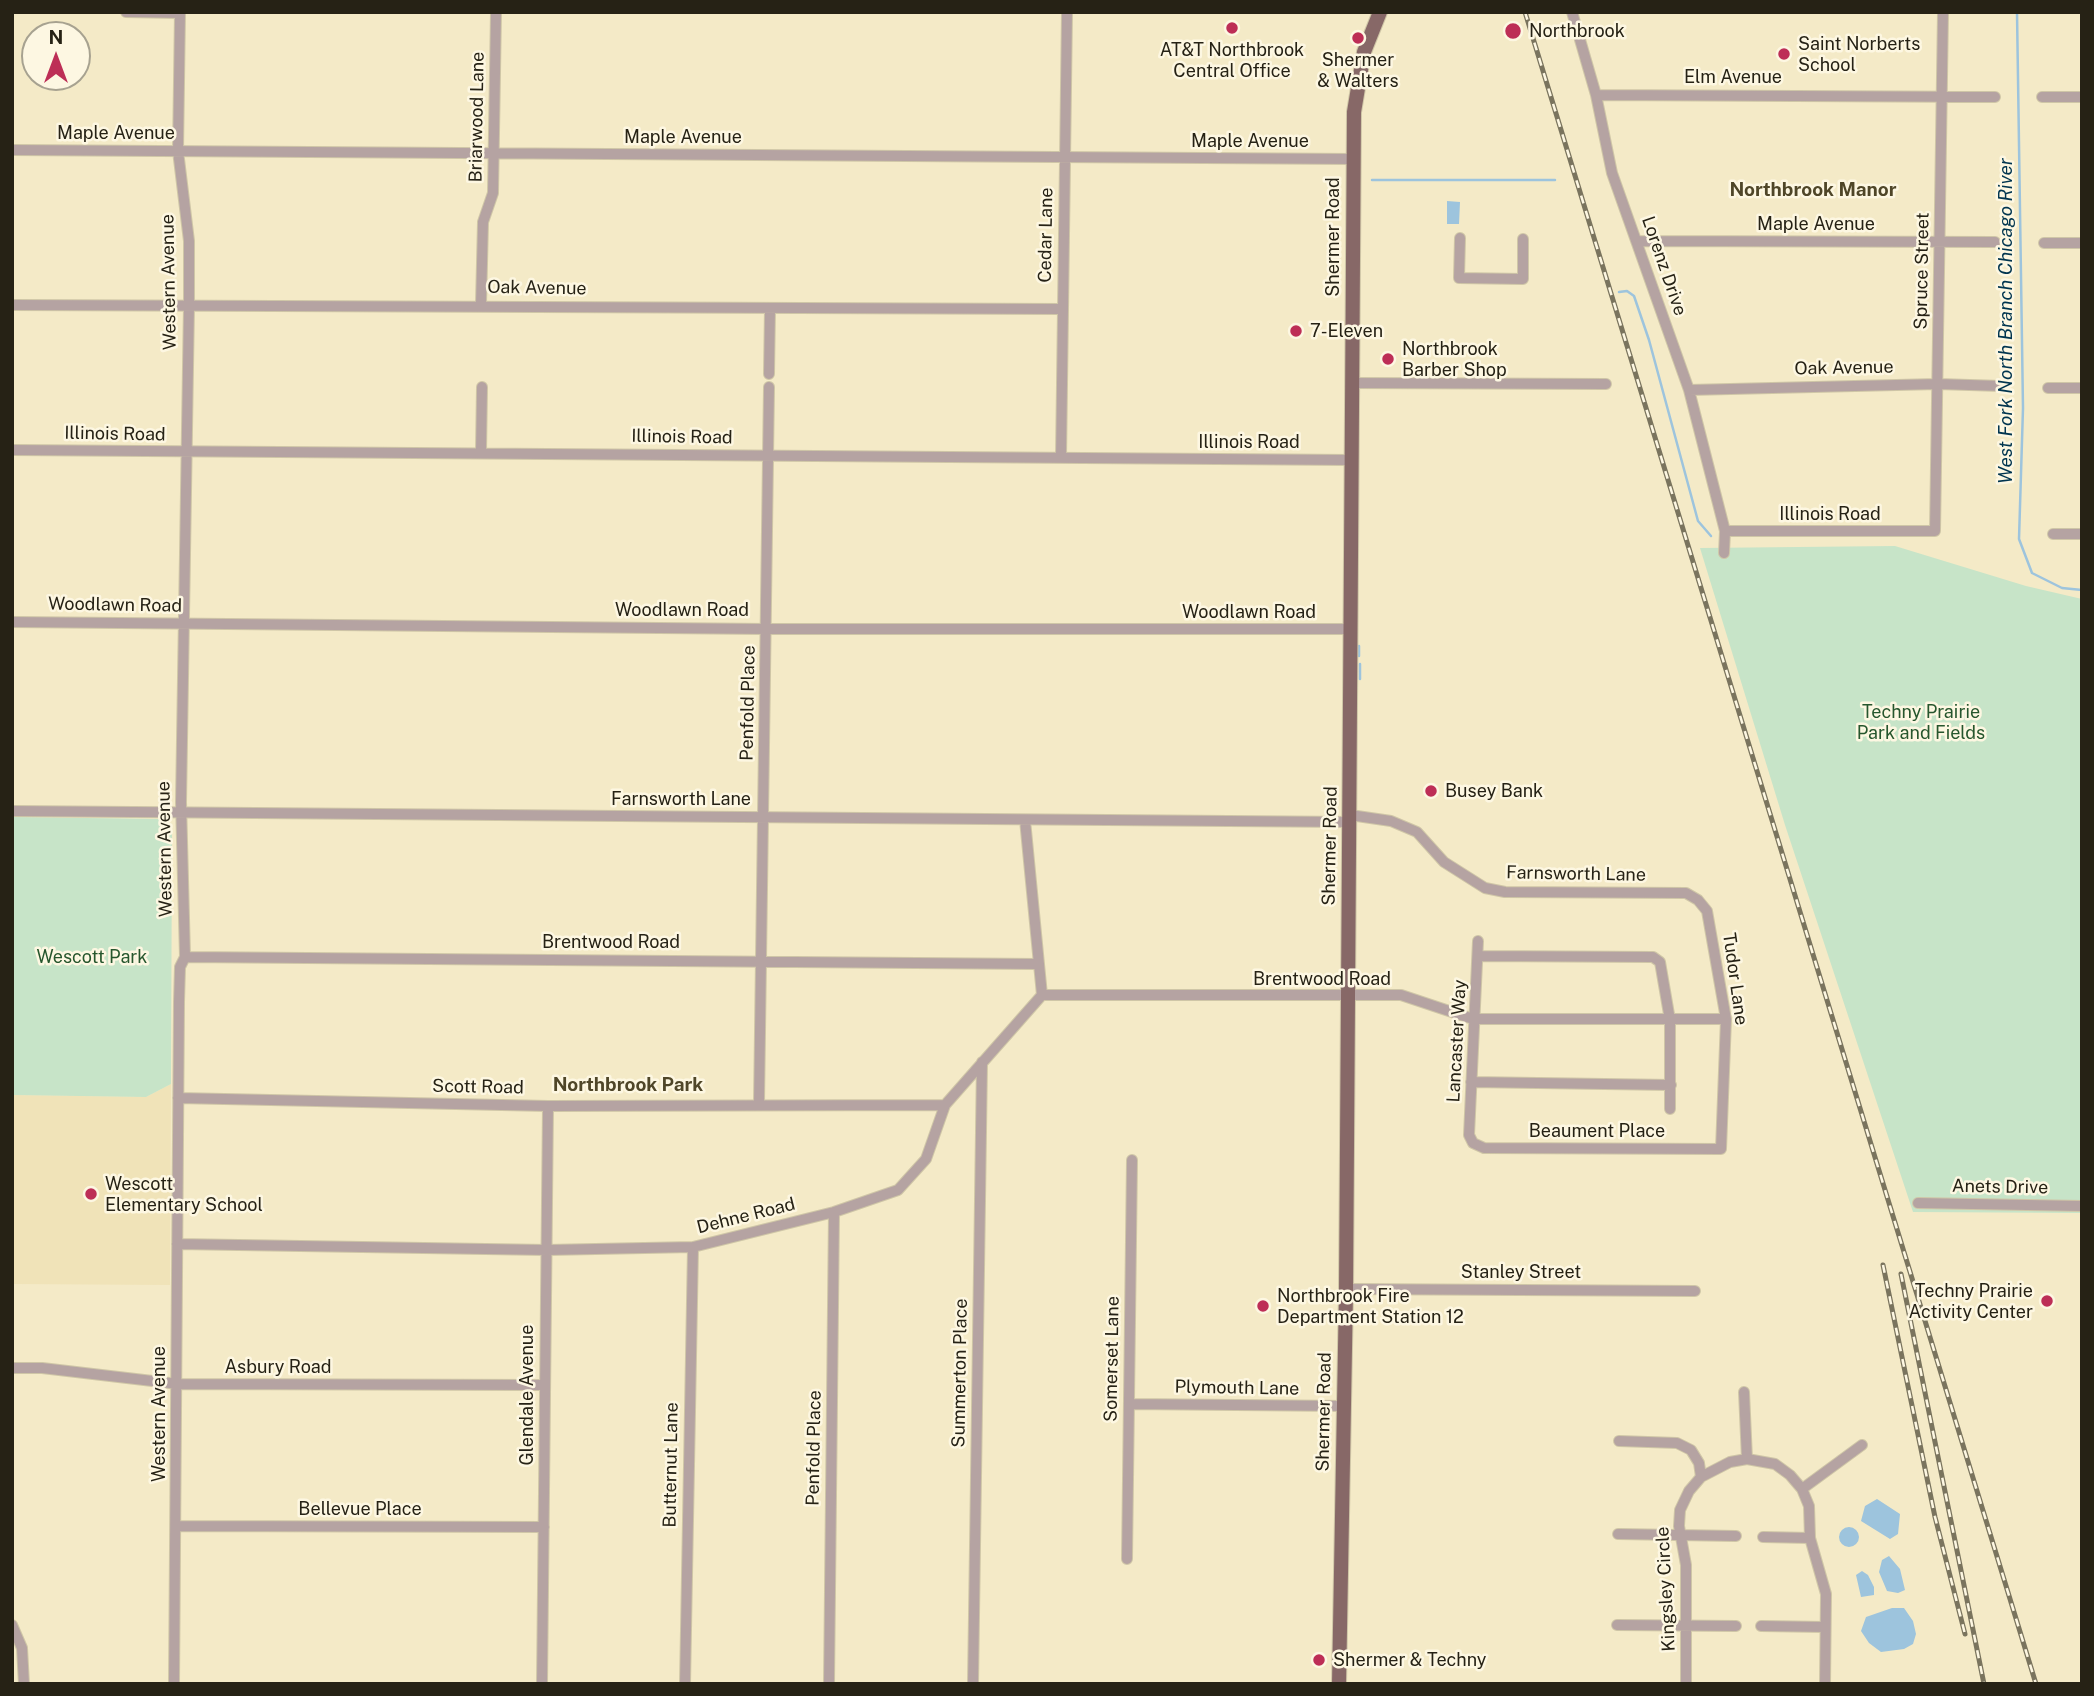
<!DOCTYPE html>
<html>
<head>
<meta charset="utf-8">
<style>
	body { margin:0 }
	#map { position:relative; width:2094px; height:1696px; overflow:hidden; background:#f4eac7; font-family:"Public Sans",sans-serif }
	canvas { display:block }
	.frame { position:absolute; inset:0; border:14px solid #262215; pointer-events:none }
	.north { position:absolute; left:21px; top:21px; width:70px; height:70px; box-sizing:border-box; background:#fdf7e2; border:2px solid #a7a290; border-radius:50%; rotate:0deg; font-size:19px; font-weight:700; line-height:28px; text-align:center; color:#262215 }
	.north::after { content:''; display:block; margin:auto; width:24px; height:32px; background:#bd2e56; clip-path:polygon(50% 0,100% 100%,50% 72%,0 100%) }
</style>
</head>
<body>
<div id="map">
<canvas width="2094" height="1696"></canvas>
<div class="frame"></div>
<div class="north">N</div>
</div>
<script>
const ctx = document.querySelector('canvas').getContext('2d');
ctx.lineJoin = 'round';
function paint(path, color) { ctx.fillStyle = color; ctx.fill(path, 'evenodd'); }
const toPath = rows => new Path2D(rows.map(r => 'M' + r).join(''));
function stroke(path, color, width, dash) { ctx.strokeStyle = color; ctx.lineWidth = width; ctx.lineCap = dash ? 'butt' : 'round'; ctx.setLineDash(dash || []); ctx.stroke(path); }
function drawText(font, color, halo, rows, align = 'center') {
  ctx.font = font + ' "Public Sans",sans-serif'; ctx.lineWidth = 5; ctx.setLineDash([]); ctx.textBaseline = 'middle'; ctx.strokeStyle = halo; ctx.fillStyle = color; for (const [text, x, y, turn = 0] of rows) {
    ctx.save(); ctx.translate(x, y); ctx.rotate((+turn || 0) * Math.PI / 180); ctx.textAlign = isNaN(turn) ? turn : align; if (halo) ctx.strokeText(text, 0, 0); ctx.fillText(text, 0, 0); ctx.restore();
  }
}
const built = toPath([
	[171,1084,170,1285,12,1284,12,1095,146,1097]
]);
const green = toPath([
	[1895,546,2026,586,2082,599,2082,1213,1913,1212,1785,825,1700,548],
	[12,817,161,819,172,824,171,1084,146,1097,12,1095]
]);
const water = toPath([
	[1447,201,1460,202,1459,224,1447,224],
	[1877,1499,1900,1514,1898,1534,1890,1539,1861,1521,1865,1506],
	'1839 1537a10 10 0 1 1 20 0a10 10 0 1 1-20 0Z',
	[1889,1556,1900,1569,1905,1590,1898,1593,1887,1591,1879,1572,1882,1560],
	[1862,1571,1868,1575,1874,1587,1874,1595,1861,1597,1856,1575],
	[1892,1608,1904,1608,1913,1621,1916,1634,1913,1644,1904,1649,1881,1652,1869,1643,1861,1631,1866,1617]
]);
const stream = toPath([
	[2017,12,2023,408,2019,539,2032,573,2062,588,2082,590],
	[1372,180,1555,180],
	[1619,292,1627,291,1634,296,1649,340,1698,521,1711,536],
	[1359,646,1359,656],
	[1360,664,1360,679]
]);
const minor = toPath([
	[126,12,180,13],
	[1572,12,1596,95,1612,173,1689,390,1725,531,1724,553],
	[1596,95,1995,97],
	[2042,97,2082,97],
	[12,150,1353,159],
	[1460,238,1459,278,1523,279,1523,239],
	[1637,241,1995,242],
	[2044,243,2082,243],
	[481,304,483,222,493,193,496,12],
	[12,305,1062,309],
	[769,374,770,308],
	[1351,383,1606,384],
	[2048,388,2082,388],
	[1689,390,1938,384,2001,386],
	[12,450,1351,460],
	[481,452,482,387],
	[1061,458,1067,12],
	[1725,531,1935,531,1943,12],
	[2053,534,2082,534],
	[12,622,767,629,1351,629],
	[12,811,1350,822],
	[1350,815,1391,821,1417,832,1444,862,1485,888,1505,892,1686,893,1698,900,1707,911,1726,1019,1721,1149,1484,1148,1473,1143,1469,1135,1478,941],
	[1478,956,1653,957,1660,962,1670,1020,1670,1109],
	[185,957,1038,964],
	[1042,995,1401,995,1473,1019,1726,1019],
	[1471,1082,1671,1085],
	[178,1098,548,1106,945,1105],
	[759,1103,769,387],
	[1918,1203,2082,1206],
	[177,1244,547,1250,693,1247,834,1212,898,1190,926,1159,945,1105,1042,995,1025,820],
	[1346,1289,1695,1291],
	[12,1368,42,1368,178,1384,544,1385],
	[1744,1392,1747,1459],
	[1129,1404,1344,1406],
	[1619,1441,1677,1443,1691,1450,1699,1463,1701,1477],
	[1802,1489,1862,1445],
	[176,1526,544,1527],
	[1618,1534,1736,1536],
	[1763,1537,1810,1538],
	[1127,1559,1132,1160],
	[12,1625,22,1648,24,1684],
	[1617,1625,1736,1626],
	[1761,1626,1825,1627],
	[174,1684,179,1002,180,967,185,957,181,802,189,305,189,241,178,151,180,12],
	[542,1684,548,1106],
	[685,1684,693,1247],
	[829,1684,834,1212],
	[973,1684,982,1062],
	[1686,1684,1686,1565,1679,1526,1680,1510,1689,1491,1701,1477,1730,1462,1747,1459,1775,1464,1790,1475,1802,1489,1809,1506,1810,1538,1826,1594,1825,1684]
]);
const major = toPath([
	[1339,1684,1346,1292,1354,112,1364,52,1380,12]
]);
const rail = toPath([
	[1525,12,2036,1684],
	[1883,1265,1935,1517,1965,1634],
	[1901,1274,1984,1684]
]);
const markers = [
	[1232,28,7,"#bd2e56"],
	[1513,31,9,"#bd2e56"],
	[1358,38,7,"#bd2e56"],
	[1784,54,7,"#bd2e56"],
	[1296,331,7,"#bd2e56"],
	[1388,359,7,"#bd2e56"],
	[1431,791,7,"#bd2e56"],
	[91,1194,7,"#bd2e56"],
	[2047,1301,7,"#bd2e56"],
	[1263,1306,7,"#bd2e56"],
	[1319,1660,7,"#bd2e56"]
];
const poiNames = [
	["Northbrook",1529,31],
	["Saint Norberts",1798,44],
	["School",1798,65],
	["AT&T Northbrook",1232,50,"center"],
	["Central Office",1232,71,"center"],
	["Shermer",1358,60,"center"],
	["& Walters",1358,81,"center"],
	["7-Eleven",1310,331],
	["Northbrook",1402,349],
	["Barber Shop",1402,370],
	["Busey Bank",1445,791],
	["Wescott",105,1184],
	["Elementary School",105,1205],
	["Techny Prairie",2033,1291,"right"],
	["Activity Center",2033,1312,"right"],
	["Northbrook Fire",1277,1296],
	["Department Station 12",1277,1317],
	["Shermer & Techny",1333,1660]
];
const streetNames = [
	["Elm Avenue",1733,77],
	["Briarwood Lane",477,117,-89],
	["Maple Avenue",116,133],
	["Maple Avenue",683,137],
	["Maple Avenue",1250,141],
	["Maple Avenue",1816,224],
	["Cedar Lane",1046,235,-89],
	["Shermer Road",1333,237,-90],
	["Lorenz Drive",1664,266,71],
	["Spruce Street",1922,271,-89],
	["Western Avenue",169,282,-91],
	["Oak Avenue",537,288,1],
	["Oak Avenue",1844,368,-1],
	["Illinois Road",115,434,1],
	["Illinois Road",682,437,1],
	["Illinois Road",1249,442],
	["Illinois Road",1830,514],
	["Woodlawn Road",115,605,1],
	["Woodlawn Road",682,610],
	["Woodlawn Road",1249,612],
	["Penfold Place",748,703,-89],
	["Farnsworth Lane",681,799],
	["Shermer Road",1330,846,-89],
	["Western Avenue",165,849,-91],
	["Farnsworth Lane",1576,874,1],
	["Brentwood Road",611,942],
	["Brentwood Road",1322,979],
	["Tudor Lane",1735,979,82],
	["Lancaster Way",1457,1041,-87],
	["Scott Road",478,1087,1],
	["Beaument Place",1597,1131],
	["Anets Drive",2000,1187,1],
	["Dehne Road",746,1216,-14],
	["Stanley Street",1521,1272],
	["Somerset Lane",1112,1359,-89],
	["Asbury Road",278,1367],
	["Summerton Place",960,1373,-89],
	["Plymouth Lane",1237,1388,1],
	["Glendale Avenue",527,1395,-90],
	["Shermer Road",1324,1412,-89],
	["Western Avenue",159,1414,-90],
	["Penfold Place",814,1448,-89],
	["Butternut Lane",671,1465,-89],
	["Bellevue Place",360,1509],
	["Kingsley Circle",1666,1589,-93]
];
const parkNames = [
	["Techny Prairie",1921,712],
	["Park and Fields",1921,733],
	["Wescott Park",92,957]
];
const neighbourhoodNames = [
	["Northbrook Manor",1813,190],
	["Northbrook Park",628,1085]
];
const waterNames = [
	["West Fork North Branch Chicago River",2006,321,-90]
];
paint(built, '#f0e3b8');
paint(green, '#c7e4c8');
paint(water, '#9dc4dd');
stroke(stream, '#9dc4dd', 2.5);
stroke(minor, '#cfc6a7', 12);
stroke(major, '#cfc6a7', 16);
stroke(minor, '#b5a3a2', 10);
stroke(major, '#876867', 14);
stroke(rail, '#7a745e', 5);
stroke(rail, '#fdf7e2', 2.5, [8]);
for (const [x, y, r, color] of markers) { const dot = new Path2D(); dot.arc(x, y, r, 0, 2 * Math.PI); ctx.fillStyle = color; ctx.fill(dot); stroke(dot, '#fdf7e2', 2.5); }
drawText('18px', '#262215', '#fdf7e2', poiNames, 'left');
drawText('18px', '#262215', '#fdf7e2', streetNames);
drawText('18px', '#26562d', '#fdf7e2', parkNames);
drawText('bold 19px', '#4f4628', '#fdf7e2', neighbourhoodNames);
drawText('italic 19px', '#01354f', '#fdf7e2', waterNames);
</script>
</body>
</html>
